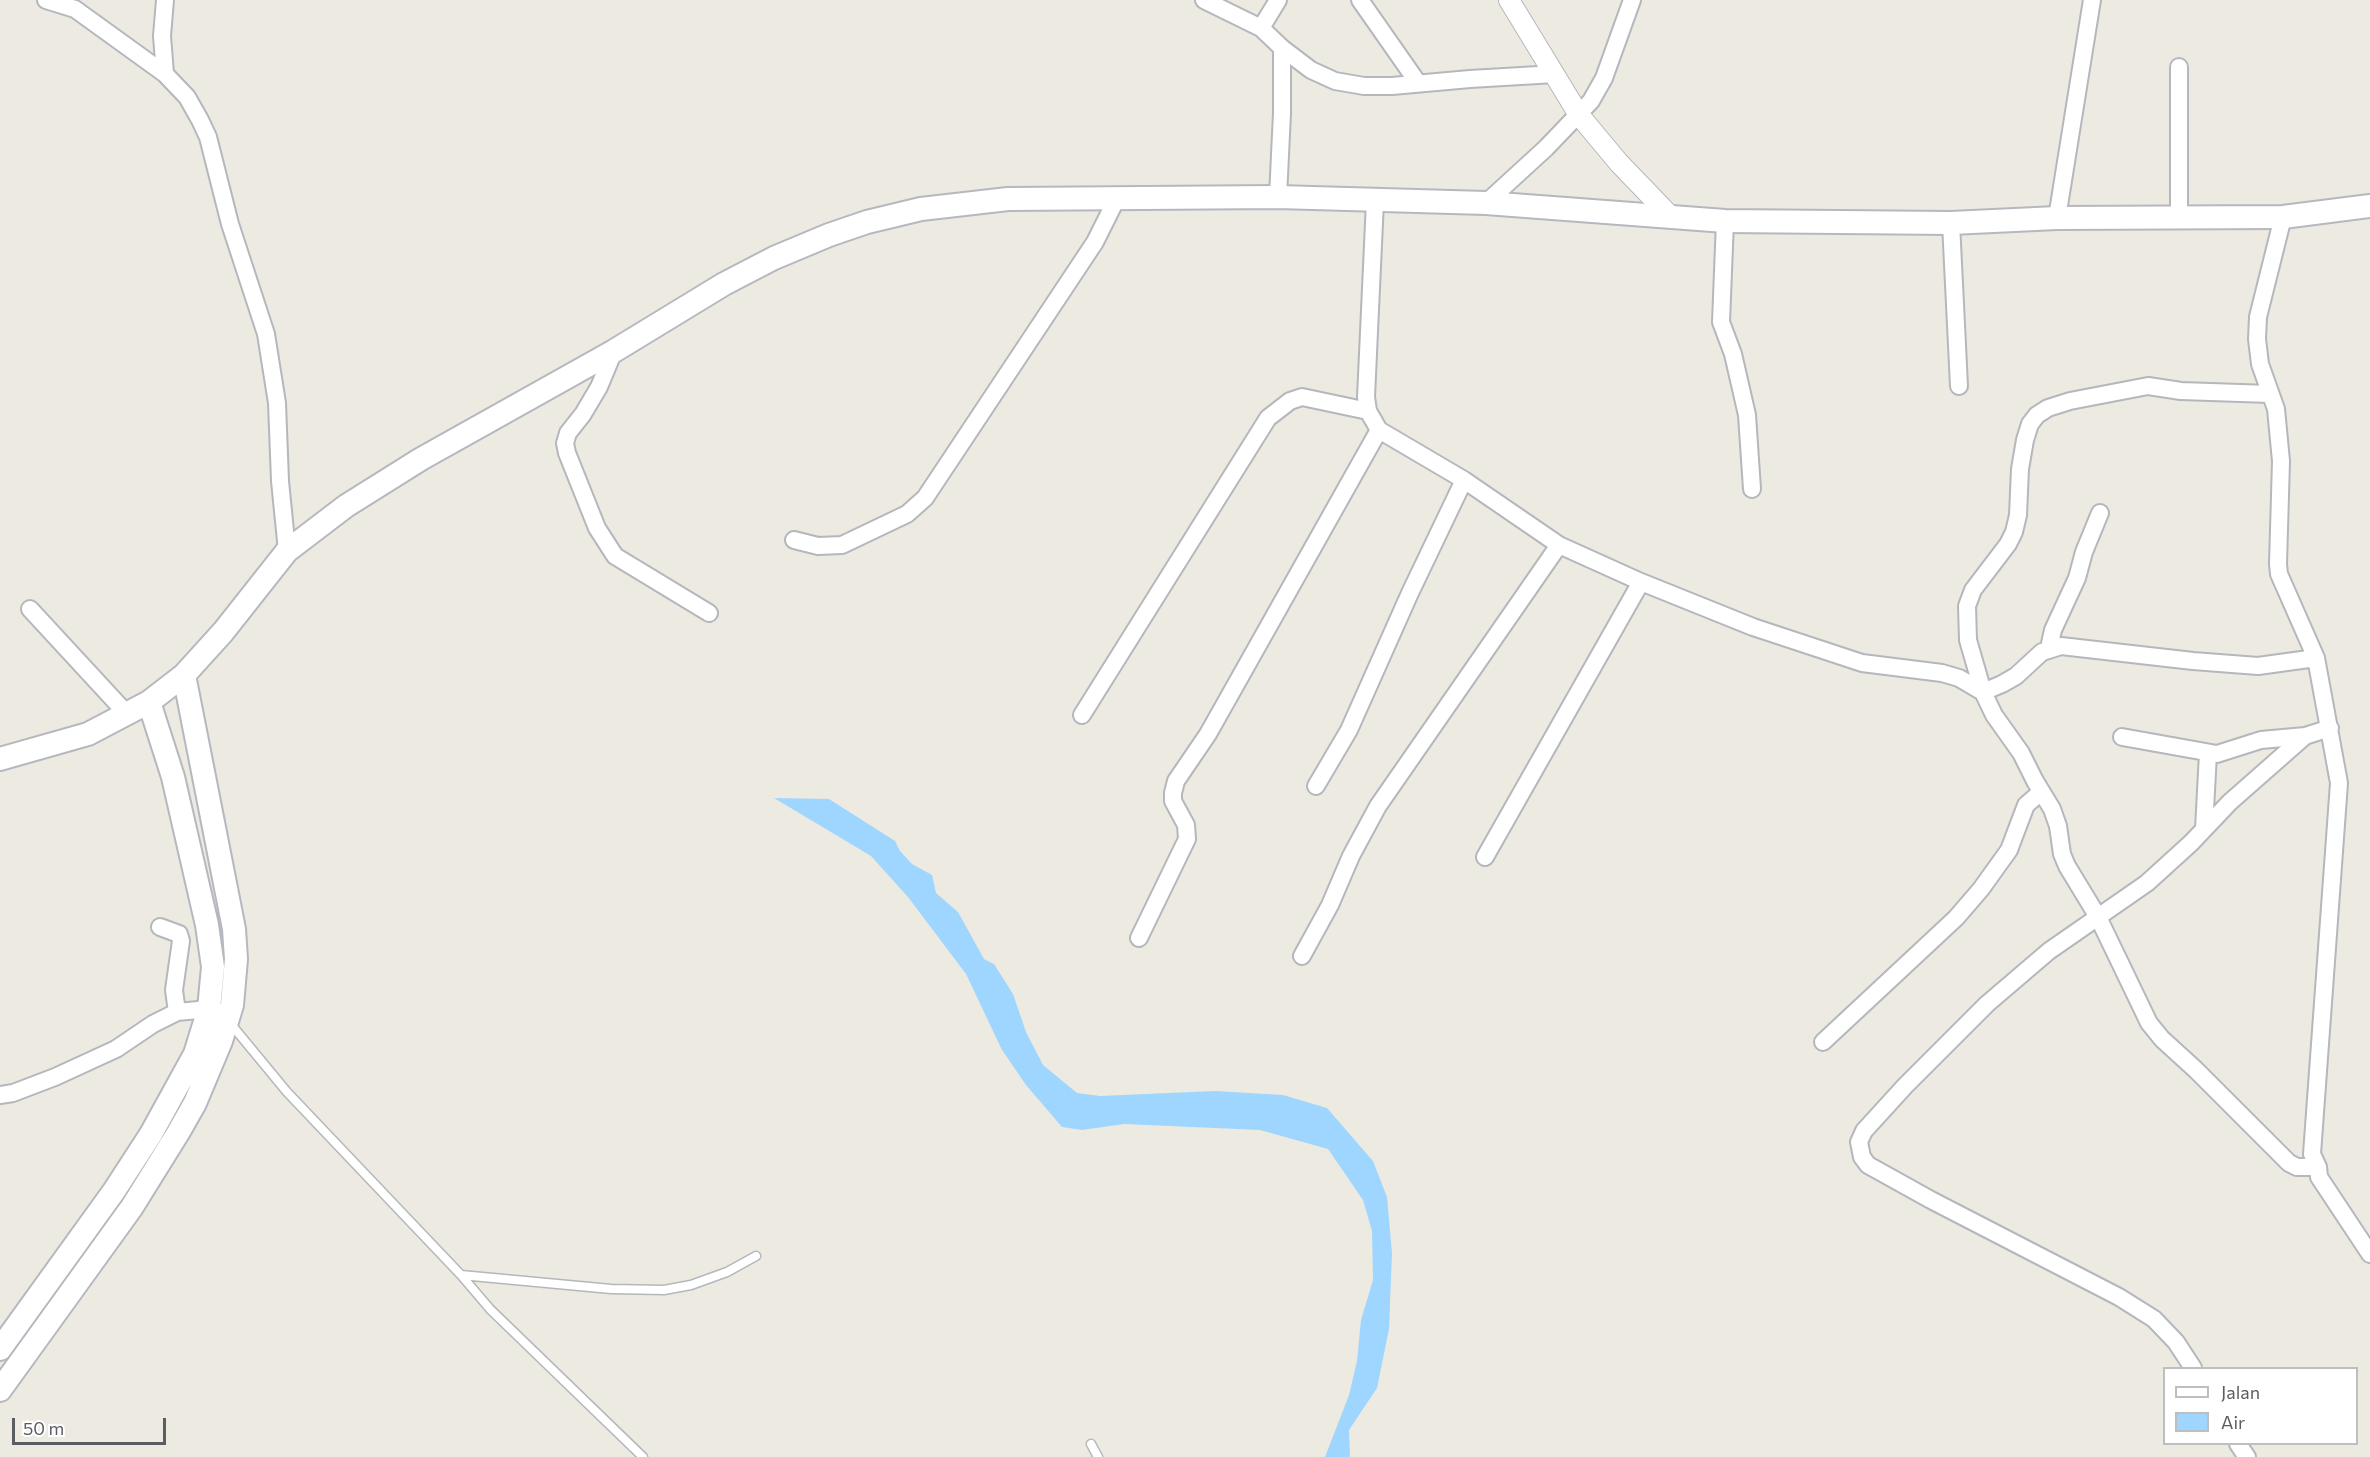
<!DOCTYPE html>
<html>
<head>
<meta charset="utf-8">
<style>
	body { margin:0 }
	#map { position:relative; width:2370px; height:1457px; overflow:hidden; background:#edeae1; font-family:Commissioner,sans-serif }
	canvas { display:block }
	.legend { position:absolute; left:2163px; top:1367px; width:195px; height:78px; box-sizing:border-box; background:#fff; border:2px solid #bdbec0; margin:0; padding:8px 10px; list-style:none; font-size:18px; color:#5a5d62 }
	.legend li { display:flex; align-items:center; gap:12px; height:30px }
	.legend b { width:30px; border:2px solid #bdbec0 }
	.scale { position:absolute; left:12px; top:1418px; width:154px; height:27px; box-sizing:border-box; border:3px solid #5a5d62; border-top:0; padding-left:8px; font-size:18px; line-height:21px; white-space:nowrap; color:#5a5d62; -webkit-text-stroke:4px #fff; paint-order:stroke }
</style>
</head>
<body>
<div id="map">
<canvas width="2370" height="1457"></canvas>
<ul class="legend">
<li><b style="height:8px;background:#fff"></b>Jalan</li>
<li><b style="height:16px;background:#9fd6ff"></b>Air</li>
</ul>
<div class="scale">50 m</div>
</div>
<script>
const ctx = document.querySelector('canvas').getContext('2d');
ctx.lineJoin = 'round';
function paint(path, color) { ctx.fillStyle = color; ctx.fill(path, 'evenodd'); }
const toPath = rows => new Path2D(rows.map(r => 'M' + r).join(''));
function stroke(path, color, width, dash) { ctx.strokeStyle = color; ctx.lineWidth = width; ctx.lineCap = dash ? 'butt' : 'round'; ctx.setLineDash(dash || []); ctx.stroke(path); }
const water = toPath([
	[774,798,829,799,895,841,900,851,912,864,932,875,936,893,958,912,984,959,994,964,1013,994,1026,1032,1043,1065,1077,1093,1100,1096,1215,1091,1283,1095,1327,1108,1373,1161,1387,1197,1392,1253,1389,1329,1377,1388,1349,1430,1350,1457,1325,1457,1349,1395,1357,1361,1361,1320,1373,1280,1372,1231,1363,1200,1328,1149,1260,1130,1124,1124,1082,1130,1062,1127,1026,1085,1002,1050,966,974,908,897,871,856]
]);
const service = toPath([
	[230,1023,287,1092,461,1275,611,1289,664,1290,691,1285,727,1272,756,1256],
	[461,1275,490,1309,643,1457],
	[1091,1444,1098,1457]
]);
const minor = toPath([
	[46,0,75,9,165,74,187,97,200,120,208,137,230,224,266,334,277,403,280,481,287,551],
	[1204,0,1261,28,1282,48,1311,70,1335,81,1364,86,1392,86,1470,79,1555,74],
	[1360,0,1418,83],
	[1261,28,1278,0],
	[165,74,162,36,165,0],
	[1278,197,1282,113,1282,48],
	[1375,201,1366,397,1368,411,1379,430,1464,480,1559,545,1641,582,1753,627,1862,663,1942,673,1959,678,1983,692],
	[1486,203,1546,148,1591,101,1604,78,1632,0],
	[2283,217,2258,317,2257,339,2260,364,2276,409,2281,461,2278,564,2279,574,2316,658,2339,783,2312,1154,2318,1167,2319,1177,2370,1254],
	[2057,218,2092,0],
	[2179,218,2179,67],
	[1725,221,1721,322,1733,354,1747,415,1752,489],
	[1951,223,1959,386],
	[614,351,599,387,583,414,568,433,565,443,567,453,597,528,615,556,709,613],
	[794,540,818,546,842,545,907,514,925,498,1095,242,1117,198],
	[30,609,127,714],
	[2049,648,2053,630,2077,578,2084,552,2100,513],
	[2316,658,2258,666,2193,661,2061,646,2042,652,2016,676,2002,684,1983,692,1994,715,2021,753,2035,781,2052,809,2058,826,2062,854,2067,866,2098,917,2149,1023,2162,1039,2196,1070,2289,1163,2297,1167,2318,1167],
	[1983,692,1968,640,1967,606,1973,590,2008,544,2014,532,2018,515,2020,469,2025,440,2030,424,2037,415,2048,408,2070,401,2148,386,2181,391,2270,394],
	[1082,715,1268,418,1290,401,1302,397,1368,411],
	[2122,737,2217,754,2261,740,2305,736,2330,728],
	[1316,786,1349,730,1410,593,1464,480],
	[2204,829,2208,753],
	[1485,857,1641,582],
	[160,927,179,934,181,941,174,990,177,1012],
	[1139,938,1187,839,1186,825,1173,801,1173,793,1176,781,1208,734,1379,430],
	[1302,956,1330,905,1351,856,1378,806,1559,545],
	[1823,1042,1956,918,1981,889,2009,850,2026,805,2041,792],
	[0,1095,13,1093,55,1077,116,1049,153,1024,177,1012,209,1009,218,1014],
	[2193,1368,2176,1342,2154,1319,2119,1297,1931,1200,1868,1165,1862,1157,1859,1142,1864,1131,1905,1086,1987,1004,2049,951,2147,883,2191,843,2230,802,2305,736],
	[2238,1444,2247,1457]
]);
const tertiary = toPath([
	[1509,0,1579,115,1619,163,1671,217]
]);
const secondary = toPath([
	[0,759,88,734,149,702,184,675,223,632,287,551,346,506,421,459,614,351,724,284,774,258,829,235,867,222,921,209,1008,199,1278,197,1486,203,1725,221,1951,223,2057,218,2283,217,2370,206],
	[0,1349,114,1191,151,1134,195,1054,209,1009,213,967,207,925,173,777,149,702],
	[0,1390,132,1207,178,1133,195,1103,221,1041,232,1005,236,959,234,929,184,675]
]);
paint(water, '#9fd6ff');
stroke(service, '#b4b7bc', 11);
stroke(minor, '#b4b7bc', 20);
stroke(tertiary, '#b4b7bc', 22);
stroke(secondary, '#b5b8be', 26);
stroke(service, '#fff', 8);
stroke(minor, '#fff', 16);
stroke(tertiary, '#fff', 20);
stroke(secondary, '#fff', 22);
</script>
</body>
</html>
